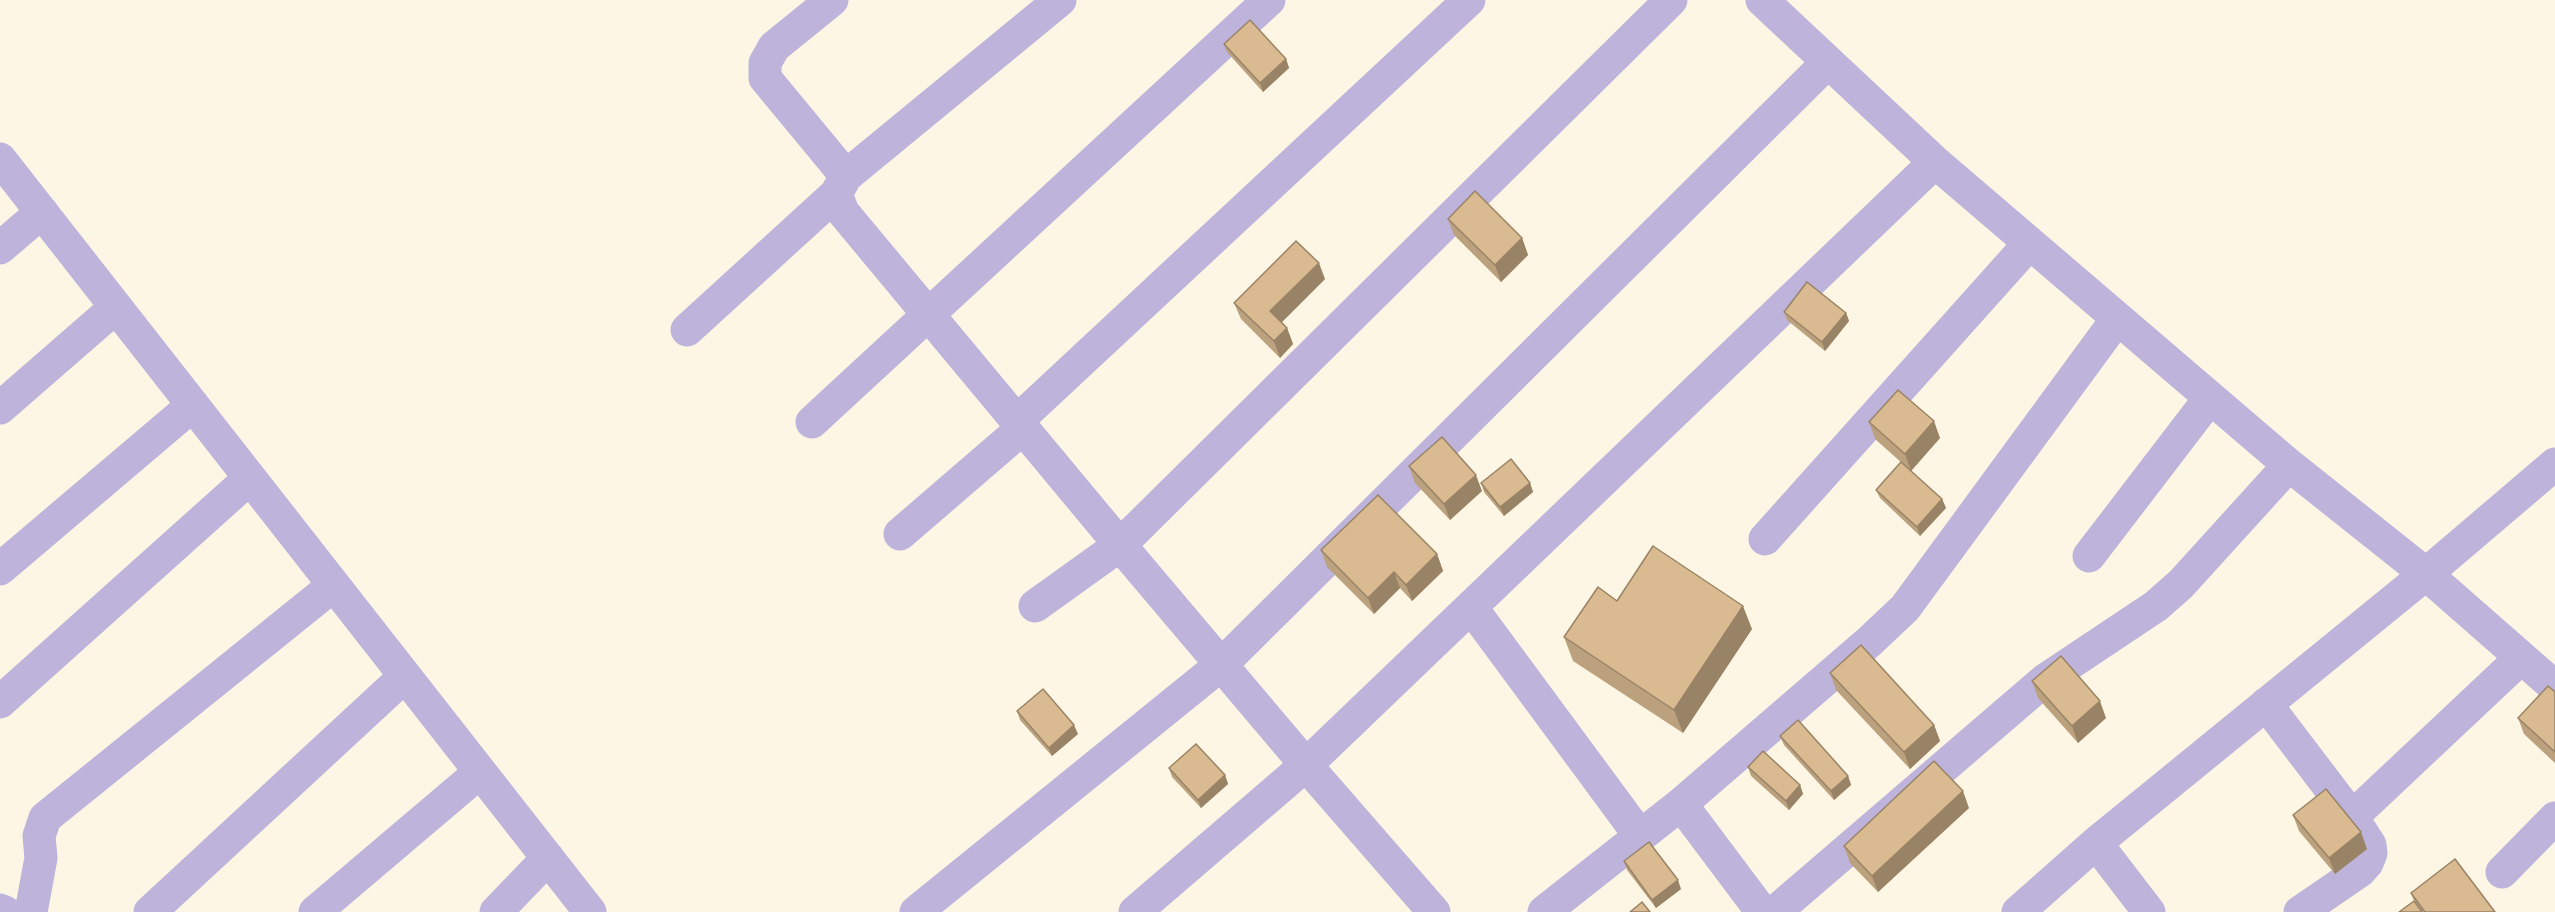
<!DOCTYPE html>
<html>
<head>
<meta charset="utf-8">
<style>
	body { margin:0 }
	canvas { display:block; background:#fef6e4 }
</style>
</head>
<body>
<canvas width="2555" height="912"></canvas>
<script>
const ctx = document.querySelector('canvas').getContext('2d');
ctx.lineJoin = 'round';
const toPath = rows => new Path2D(rows.map(r => 'M' + r).join(''));
function stroke(path, color, width, dash) { ctx.strokeStyle = color; ctx.lineWidth = width; ctx.lineCap = dash ? 'butt' : 'round'; ctx.setLineDash(dash || []); ctx.stroke(path); }
function paint(path, color) { ctx.fillStyle = color; ctx.fill(path, 'evenodd'); }
const minor = toPath([
	[832,0,774,47,765,63,765,78,846,176],
	[1762,0,1935,162,2289,465,2426,574,2555,687],
	[0,159,590,912],
	[0,248,42,212],
	[687,330,836,194],
	[0,408,116,307],
	[1017,421,1469,0],
	[812,422,1269,0],
	[900,534,1023,428],
	[1765,539,2029,244],
	[2089,556,2210,398],
	[0,569,193,405],
	[1035,606,1120,545,843,212,836,194,846,176,1060,0],
	[1471,607,1640,836],
	[0,702,250,478],
	[2266,704,2352,817,2370,845,2371,853,2367,863,2360,871,2300,912],
	[1681,804,1762,912],
	[2352,817,2521,658],
	[2096,843,2149,912],
	[2502,872,2555,818],
	[0,910,5,912],
	[31,912,41,858,39,836,45,818,334,585],
	[150,912,405,676],
	[315,912,480,772],
	[496,912,548,858],
	[916,912,1222,664,1828,62],
	[1135,912,1306,765,1935,162],
	[1434,912,1306,765,1120,545,1671,0],
	[1544,912,1681,804,1870,641,1905,608,2117,319],
	[1775,912,2045,680,2156,606,2181,584,2289,465],
	[2018,912,2096,843,2426,574,2555,464]
]);
const wall = toPath([
	[1224,44,1286,59,1289,68,1263,92,1227,52],
	[1448,219,1522,238,1528,255,1501,282,1454,235],
	[1325,279,1282,322,1287,328,1293,344,1280,358,1241,319,1234,303],
	[1784,312,1846,313,1849,321,1825,351,1787,320],
	[1869,422,1940,438,1911,471,1875,439],
	[1409,466,1482,491,1450,520,1415,483],
	[1481,483,1530,483,1533,492,1504,516,1484,492],
	[1876,490,1942,499,1946,508,1920,536,1880,498],
	[1321,550,1437,554,1443,571,1412,601,1400,588,1374,614,1327,567],
	[1617,601,1752,629,1683,733,1573,661,1564,637],
	[1830,673,1934,725,1940,741,1910,769,1836,690],
	[2032,681,2106,718,2078,743,2038,698],
	[2555,692,2555,763,2524,734,2518,718],
	[1017,711,1078,734,1052,756,1020,720],
	[1780,736,1848,776,1851,785,1834,800,1784,745],
	[1748,767,1800,785,1803,794,1789,810,1751,776],
	[1169,768,1225,775,1228,784,1201,808,1172,777],
	[1969,808,1878,892,1850,863,1844,846],
	[2293,815,2367,849,2335,874,2299,831],
	[1624,861,1681,889,1656,908,1627,870],
	[2411,893,2495,912,2399,912,2414,901]
]);
const shadedWall = toPath([
	[1286,59,1289,68,1263,92,1260,83],
	[1522,238,1528,255,1501,282,1495,265],
	[1319,263,1325,279,1276,328,1270,311],
	[1846,313,1849,321,1825,351,1822,342],
	[1287,328,1293,344,1280,358,1274,341],
	[1934,421,1940,438,1911,471,1905,454],
	[1476,475,1482,491,1450,520,1444,504],
	[1530,483,1533,492,1504,516,1500,507],
	[1942,499,1946,508,1920,536,1917,527],
	[1437,554,1443,571,1412,601,1406,585],
	[1394,572,1400,588,1374,614,1368,598],
	[1743,606,1752,629,1683,733,1674,710],
	[2100,701,2106,718,2078,743,2072,726],
	[1074,725,1078,734,1052,756,1049,748],
	[1934,725,1940,741,1910,769,1904,752],
	[1225,775,1228,784,1201,808,1198,800],
	[1848,776,1851,785,1834,800,1831,791],
	[1800,785,1803,794,1789,810,1786,801],
	[1963,791,1969,808,1878,892,1872,876],
	[2361,832,2367,849,2335,874,2329,858],
	[1678,880,1681,889,1656,908,1652,900]
]);
const building = toPath([
	[1250,20,1286,59,1260,83,1224,44,1250,20],
	[1475,191,1522,238,1495,265,1448,219,1475,191],
	[1296,241,1319,263,1270,311,1287,328,1274,341,1234,303,1296,241],
	[1807,282,1846,313,1822,342,1784,312,1807,282],
	[1898,390,1934,421,1905,454,1869,422,1898,390],
	[1442,437,1476,475,1444,504,1409,466,1442,437],
	[1511,459,1530,483,1500,507,1481,483,1511,459],
	[1901,462,1942,499,1917,527,1876,490,1901,462],
	[1378,495,1437,554,1406,585,1394,572,1368,598,1321,550,1378,495],
	[1653,546,1743,606,1674,710,1564,637,1598,587,1617,601,1653,546],
	[1861,645,1934,725,1904,752,1830,673,1861,645],
	[2061,656,2100,701,2072,726,2032,681,2061,656],
	[2548,686,2555,692,2555,752,2518,718,2548,686],
	[1043,689,1074,725,1049,748,1017,711,1043,689],
	[1798,720,1848,776,1831,791,1780,736,1798,720],
	[1196,744,1225,775,1198,800,1169,768,1196,744],
	[1763,751,1800,785,1786,801,1748,767,1763,751],
	[1934,761,1963,791,1872,876,1844,846,1934,761],
	[2326,789,2361,832,2329,858,2293,815,2326,789],
	[1649,842,1678,880,1652,900,1624,861,1649,842],
	[2455,859,2495,912,2425,912,2411,893,2455,859],
	[2414,901,2422,912,2399,912,2414,901],
	[1642,902,1650,912,1630,912,1642,902]
]);
stroke(minor, '#bdb3db', 33);
paint(wall, '#bba17d');
paint(shadedWall, '#998366');
paint(building, '#dabb91');
stroke(building, '#998366', 1.5);
</script>
</body>
</html>
